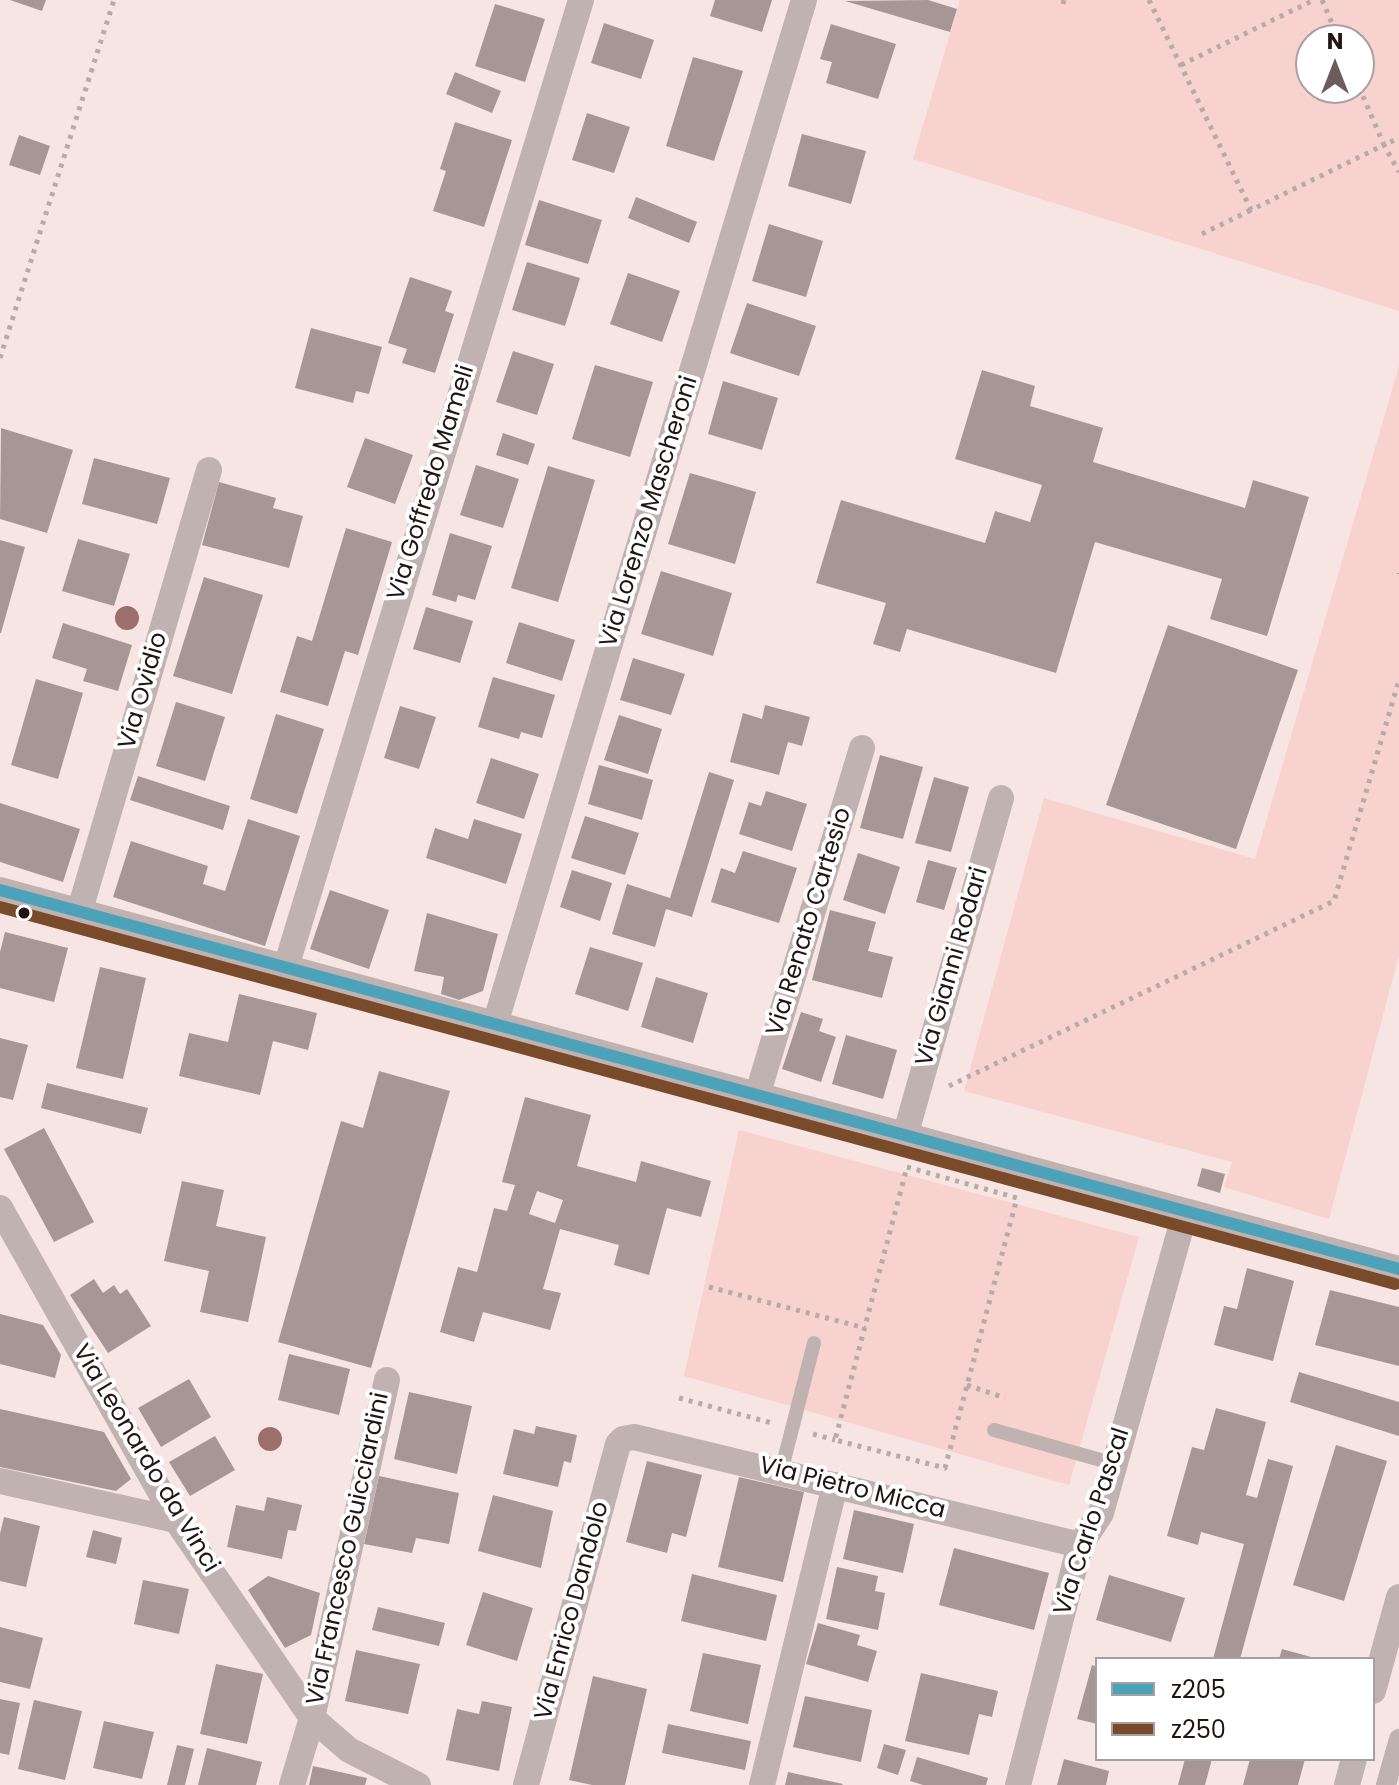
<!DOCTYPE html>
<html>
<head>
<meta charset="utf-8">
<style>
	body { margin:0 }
	#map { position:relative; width:1399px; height:1785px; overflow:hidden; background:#f7e5e3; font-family:Poppins,sans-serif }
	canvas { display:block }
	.legend { position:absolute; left:1095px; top:1657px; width:280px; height:104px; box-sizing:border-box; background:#fff; border:2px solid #a6a1a1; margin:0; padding:10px 14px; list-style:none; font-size:24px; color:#211413 }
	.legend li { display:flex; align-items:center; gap:16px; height:40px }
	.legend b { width:40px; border:2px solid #a6a1a1 }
	.north { position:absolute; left:1295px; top:24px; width:80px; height:80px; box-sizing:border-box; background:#fff; border:2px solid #a6a1a1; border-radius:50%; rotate:0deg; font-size:22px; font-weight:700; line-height:32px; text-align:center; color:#211413 }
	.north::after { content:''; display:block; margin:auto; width:28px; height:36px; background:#6c5d5c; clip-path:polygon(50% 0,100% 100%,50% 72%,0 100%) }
</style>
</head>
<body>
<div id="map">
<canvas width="1399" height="1785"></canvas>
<ul class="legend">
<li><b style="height:10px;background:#4ca2b8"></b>z205</li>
<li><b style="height:10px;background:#7a4b2a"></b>z250</li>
</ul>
<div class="north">N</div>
</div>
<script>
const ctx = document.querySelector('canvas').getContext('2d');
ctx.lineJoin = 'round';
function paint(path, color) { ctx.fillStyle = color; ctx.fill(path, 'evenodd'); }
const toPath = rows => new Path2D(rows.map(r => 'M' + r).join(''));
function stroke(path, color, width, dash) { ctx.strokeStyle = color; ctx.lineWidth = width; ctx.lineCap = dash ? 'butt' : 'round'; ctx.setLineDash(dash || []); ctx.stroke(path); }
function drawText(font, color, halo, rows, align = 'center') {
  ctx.font = font + ' Poppins,sans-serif'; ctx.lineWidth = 8; ctx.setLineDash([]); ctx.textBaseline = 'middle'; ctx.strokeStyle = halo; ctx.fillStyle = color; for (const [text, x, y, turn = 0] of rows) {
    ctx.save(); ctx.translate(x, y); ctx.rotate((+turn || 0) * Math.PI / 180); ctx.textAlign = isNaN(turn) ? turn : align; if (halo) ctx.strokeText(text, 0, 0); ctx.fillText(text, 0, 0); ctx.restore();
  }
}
const green = toPath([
	[960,0,1399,0,1399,311,913,159],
	[1311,40,1359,40,1359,88,1311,88],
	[1399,366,1399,955,1329,1219,1224,1187,1232,1162,964,1091,1044,798,1255,859],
	[739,1130,1139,1237,1069,1485,684,1376]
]);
const building = toPath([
	[10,0,46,0,42,11],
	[715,0,772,0,762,32,710,16],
	[928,0,957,9,950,32,845,1],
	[495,4,545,19,525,82,475,66],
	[604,23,654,40,641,79,591,63],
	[831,24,896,44,878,99,826,83,832,62,820,59],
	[693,57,743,71,714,161,666,146],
	[455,72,501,91,492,113,446,94],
	[587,113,630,127,614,173,572,160],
	[455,122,512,140,484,227,433,211,446,171,440,169],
	[802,134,866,151,851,204,788,186],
	[19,135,50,146,40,175,9,165],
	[636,197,697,222,689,243,628,218],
	[539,200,602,220,588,264,525,245],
	[769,224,823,241,806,297,752,281],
	[527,262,580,278,565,326,512,310],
	[628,273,680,291,662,342,610,324],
	[410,277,452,291,445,311,454,314,435,373,402,363,407,349,388,343],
	[747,303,816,326,799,376,730,353],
	[311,328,382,347,369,394,356,391,353,403,295,388],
	[513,351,554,364,537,415,496,402],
	[595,365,653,382,630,457,572,439],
	[982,370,1035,386,1030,406,1103,428,1093,462,1245,508,1253,480,1309,497,1267,636,1210,619,1222,579,1095,542,1056,673,907,629,900,652,873,644,886,603,816,583,841,500,985,543,995,511,1030,522,1042,485,955,459],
	[723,381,778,398,762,450,708,434],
	[1,428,73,450,47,533,0,519],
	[503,433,535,444,528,465,496,455],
	[365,438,413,455,395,504,347,487],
	[94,458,170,478,157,524,82,504],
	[476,465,519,479,503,528,460,515],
	[548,466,595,480,558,602,511,588],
	[690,473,756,492,735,564,668,544],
	[219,482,276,498,273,508,303,516,289,568,202,545],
	[346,528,392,542,358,655,345,651,328,706,280,692,297,636,312,641],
	[450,533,492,546,475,600,458,595,456,602,432,595],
	[78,539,130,554,114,606,62,591],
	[0,540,25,547,1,633,0,633],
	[661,571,732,593,713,656,641,634],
	[204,577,263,595,232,694,173,676],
	[426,607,473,621,460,663,413,649],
	[519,622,575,640,562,681,506,663],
	[63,623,132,645,118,691,83,681,87,669,52,658],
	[1168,625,1298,670,1236,849,1106,805],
	[633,658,685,674,671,715,620,700],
	[493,677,555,695,542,738,521,732,519,739,478,727],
	[36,679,83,693,58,779,11,765],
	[176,702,225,717,205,781,156,766],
	[765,705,810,717,802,746,788,742,779,775,730,762,743,713,762,719],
	[400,706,436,717,419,769,384,758],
	[276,714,324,729,297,814,250,799],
	[619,715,662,729,648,774,604,760],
	[880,755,923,767,903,839,860,828],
	[491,758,539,774,524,819,476,803],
	[599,765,653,780,642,820,588,804],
	[709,772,734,780,692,917,666,909,655,947,612,934,627,884,670,898],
	[138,776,230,806,223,830,130,800],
	[934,777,969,787,951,852,915,843],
	[766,791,807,804,792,851,739,834,749,802,761,806],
	[0,803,80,829,63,882,0,862],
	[585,816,639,833,625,875,571,858],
	[248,819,300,836,265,946,113,897,131,841,208,866,203,884,225,891],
	[474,819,522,834,506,884,426,858,435,828,468,839],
	[743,851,797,868,779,923,711,902,721,868,735,873],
	[858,853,900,867,885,914,843,900],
	[928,860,957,868,944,910,916,902],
	[572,870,612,883,600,921,560,907],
	[330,890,389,910,369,969,310,949],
	[830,910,876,922,868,951,893,957,882,998,812,980],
	[427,913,498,934,483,991,459,1000,441,994,444,977,414,971],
	[5,932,68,948,54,1002,0,988,0,952],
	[590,947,643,963,628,1011,575,994],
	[100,967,146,978,123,1079,76,1068],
	[656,977,708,993,693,1043,641,1027],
	[239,994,317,1013,308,1050,273,1041,260,1095,179,1076,189,1033,228,1042],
	[801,1012,823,1019,819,1031,836,1037,821,1082,782,1069],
	[846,1035,897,1050,883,1099,832,1084],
	[0,1038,28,1045,13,1100,0,1097],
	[379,1071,450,1091,371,1368,278,1342,341,1121,363,1128],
	[47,1083,148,1108,141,1134,41,1108],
	[525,1097,591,1115,577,1166,636,1182,641,1161,711,1181,701,1217,667,1208,649,1275,614,1265,619,1245,560,1229,543,1289,561,1293,550,1330,483,1312,474,1342,440,1332,458,1267,477,1272,494,1208,507,1211,515,1185,502,1182],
	[537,1191,563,1200,555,1223,529,1214],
	[44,1128,94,1222,54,1242,4,1149],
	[1202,1168,1225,1174,1220,1193,1197,1186],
	[182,1181,224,1190,216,1226,266,1237,248,1322,200,1312,209,1271,164,1261],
	[1247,1268,1294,1281,1273,1361,1214,1345,1224,1306,1237,1309],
	[94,1279,103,1293,114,1285,120,1294,127,1289,151,1326,108,1353,70,1295],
	[1330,1290,1399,1307,1399,1366,1315,1345],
	[0,1314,43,1325,61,1355,55,1378,0,1364],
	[289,1354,350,1369,339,1415,278,1400],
	[1299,1372,1399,1402,1399,1436,1290,1402],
	[189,1379,211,1417,161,1447,138,1408],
	[409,1392,472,1406,457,1474,394,1459],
	[1216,1408,1266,1422,1246,1495,1257,1498,1268,1459,1293,1466,1240,1659,1213,1659,1244,1544,1201,1532,1198,1545,1167,1536,1192,1447,1204,1450],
	[0,1409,104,1432,131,1479,116,1491,0,1467],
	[536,1426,577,1435,571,1463,564,1461,558,1487,503,1474,514,1429,534,1434],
	[215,1436,235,1470,190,1496,169,1462],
	[1336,1445,1387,1461,1344,1601,1293,1585],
	[647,1461,702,1475,686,1537,672,1533,667,1553,626,1542],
	[379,1476,459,1493,449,1544,416,1538,412,1553,364,1544],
	[739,1477,804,1492,783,1582,718,1567],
	[493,1495,553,1511,541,1568,478,1551],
	[267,1497,302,1505,296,1531,288,1530,282,1559,227,1547,236,1505,264,1511],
	[854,1510,914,1524,903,1573,843,1559],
	[4,1517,40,1526,26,1587,0,1581,0,1534],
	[93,1530,122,1538,116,1564,86,1557],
	[954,1548,1049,1573,1034,1630,939,1605],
	[837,1567,878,1576,875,1591,885,1593,878,1630,826,1619],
	[692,1574,777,1595,766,1641,681,1621],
	[1109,1575,1185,1598,1171,1642,1096,1620],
	[268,1576,320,1593,311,1635,285,1648,248,1590],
	[143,1580,189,1589,179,1634,134,1624],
	[483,1592,533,1608,517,1661,466,1645],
	[378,1607,445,1623,439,1646,372,1630],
	[818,1623,860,1635,857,1645,877,1651,868,1682,806,1664],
	[0,1627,43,1638,30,1689,0,1682],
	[1282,1649,1315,1658,1315,1659,1279,1659],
	[356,1650,420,1664,408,1714,345,1701],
	[703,1653,761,1665,748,1724,690,1711],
	[216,1664,263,1674,247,1744,200,1734],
	[1092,1665,1097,1667,1097,1724,1077,1719],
	[921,1673,998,1691,992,1717,979,1714,969,1755,905,1741],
	[593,1676,647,1689,625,1785,592,1785,569,1780],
	[805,1696,872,1710,861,1762,793,1747],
	[0,1699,20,1703,9,1755,0,1753],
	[34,1700,82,1711,65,1780,18,1769],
	[482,1701,512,1707,499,1771,446,1760,457,1709,479,1714],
	[104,1721,154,1732,142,1779,93,1768],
	[668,1724,751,1741,745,1770,662,1753],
	[884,1744,906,1750,898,1775,877,1768],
	[177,1745,194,1749,185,1785,167,1785],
	[207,1748,262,1762,256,1785,198,1785],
	[917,1757,988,1778,986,1785,923,1785,910,1781],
	[1064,1759,1109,1771,1106,1785,1057,1785],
	[1185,1759,1212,1759,1205,1785,1178,1785],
	[1250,1759,1305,1759,1298,1785,1243,1785],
	[313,1766,367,1778,365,1785,309,1785],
	[788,1772,843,1784,842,1785,785,1785]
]);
const path = toPath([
	[1149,0,1251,210,1384,145,1399,172],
	[1322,0,1339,40],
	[1063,4,1064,0],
	[1181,65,1314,0],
	[1359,87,1384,145,1399,138],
	[1202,234,1251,210],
	[0,358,114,0],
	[1399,573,1399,574],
	[949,1086,1334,901,1399,680],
	[907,1167,1017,1198,945,1468,835,1440,907,1167],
	[709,1287,865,1328],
	[967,1385,1005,1398],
	[679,1398,772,1423],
	[813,1434,835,1440]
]);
const service = toPath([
	[994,1430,1115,1464],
	[781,1472,814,1343]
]);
const pedestrian = toPath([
	[1386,1785,1399,1739]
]);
const minor = toPath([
	[0,890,1399,1269],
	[79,913,209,470],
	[286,967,581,0],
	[495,1024,804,0],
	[757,1096,862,748],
	[905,1136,1001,798],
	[0,1208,176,1520,312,1718,349,1750,418,1785],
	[0,1481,176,1520],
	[1373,1691,1399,1597],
	[292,1785,312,1718,387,1380],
	[526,1785,618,1444,623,1439,634,1437,1080,1545],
	[762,1785,835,1485],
	[1018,1785,1080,1545,1101,1513,1185,1213],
	[1347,1785,1354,1759]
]);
const bus1 = toPath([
	[0,890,1399,1269]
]);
const bus2 = toPath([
	[0,907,1395,1284]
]);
const trees = [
	[127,618],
	[270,1439]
];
const markers = [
	[24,913,7,"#211413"]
];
const streetNames = [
	["Via Goffredo Mameli",432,483,-73],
	["Via Lorenzo Mascheroni",650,512,-73],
	["Via Ovidio",144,691,-74],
	["Via Renato Cartesio",810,922,-73],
	["Via Gianni Rodari",953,967,-74],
	["Via Leonardo da Vinci",145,1459,59],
	["Via Pietro Micca",852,1489,14],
	["Via Carlo Pascal",1093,1522,-72],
	["Via Francesco Guicciardini",349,1549,-78],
	["Via Enrico Dandolo",573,1611,-75]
];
paint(green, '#f8d2ce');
paint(building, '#a69796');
stroke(path, '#b7abaa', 5, [4, 6]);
stroke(service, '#bfb2b1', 14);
stroke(pedestrian, '#bfb2b1', 20);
stroke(minor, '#bfb2b1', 26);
stroke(bus1, '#4ca2b8', 12);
stroke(bus2, '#7a4b2a', 12);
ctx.fillStyle = '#9c6e6e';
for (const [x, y] of trees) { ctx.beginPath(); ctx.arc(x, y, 12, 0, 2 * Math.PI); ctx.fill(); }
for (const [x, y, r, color] of markers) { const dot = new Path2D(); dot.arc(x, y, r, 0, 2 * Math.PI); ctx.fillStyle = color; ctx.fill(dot); stroke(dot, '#fff', 3); }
drawText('24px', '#211413', '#fff', streetNames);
</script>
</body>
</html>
